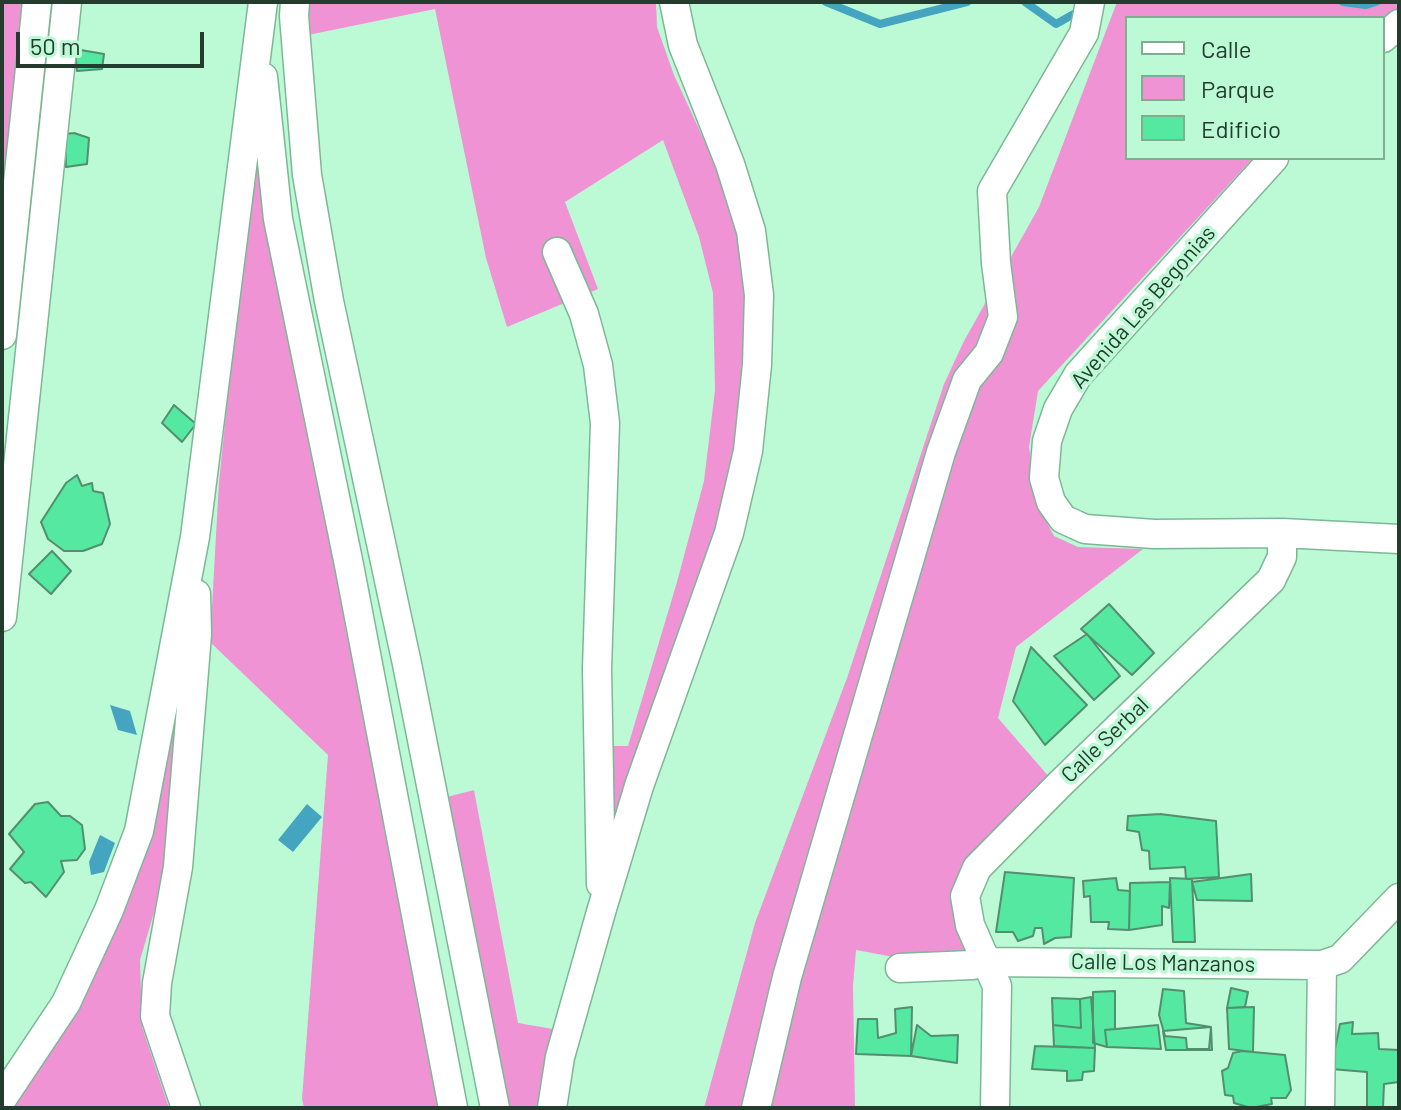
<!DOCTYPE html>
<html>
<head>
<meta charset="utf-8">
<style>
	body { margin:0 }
	#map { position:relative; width:1401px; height:1110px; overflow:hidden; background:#bcfad6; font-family:Barlow,sans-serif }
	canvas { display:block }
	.frame { position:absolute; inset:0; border:4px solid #233c2e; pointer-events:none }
	.legend { position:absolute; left:1125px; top:16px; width:260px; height:144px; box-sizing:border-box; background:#bcfad6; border:2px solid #7fae93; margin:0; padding:10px 14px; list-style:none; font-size:24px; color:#233c2e }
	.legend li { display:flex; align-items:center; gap:16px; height:40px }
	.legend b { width:40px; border:2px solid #7fae93 }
	.scale { position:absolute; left:16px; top:32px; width:188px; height:36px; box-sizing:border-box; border:4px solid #233c2e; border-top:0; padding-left:10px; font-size:24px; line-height:28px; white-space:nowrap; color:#233c2e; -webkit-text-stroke:6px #bcfad6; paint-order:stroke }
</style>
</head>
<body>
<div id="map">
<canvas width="1401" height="1110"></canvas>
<div class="frame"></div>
<ul class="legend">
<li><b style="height:10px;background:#fff"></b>Calle</li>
<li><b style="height:22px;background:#ef93d4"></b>Parque</li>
<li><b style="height:22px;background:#54e8a1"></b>Edificio</li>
</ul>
<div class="scale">50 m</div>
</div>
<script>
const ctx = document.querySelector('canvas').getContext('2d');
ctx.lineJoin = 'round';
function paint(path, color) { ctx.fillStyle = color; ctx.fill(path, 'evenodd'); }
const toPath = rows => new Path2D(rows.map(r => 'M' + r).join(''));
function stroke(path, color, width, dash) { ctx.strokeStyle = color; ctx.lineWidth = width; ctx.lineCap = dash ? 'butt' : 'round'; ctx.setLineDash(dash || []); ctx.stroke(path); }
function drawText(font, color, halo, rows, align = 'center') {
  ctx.font = font + ' Barlow,sans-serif'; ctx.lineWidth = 7; ctx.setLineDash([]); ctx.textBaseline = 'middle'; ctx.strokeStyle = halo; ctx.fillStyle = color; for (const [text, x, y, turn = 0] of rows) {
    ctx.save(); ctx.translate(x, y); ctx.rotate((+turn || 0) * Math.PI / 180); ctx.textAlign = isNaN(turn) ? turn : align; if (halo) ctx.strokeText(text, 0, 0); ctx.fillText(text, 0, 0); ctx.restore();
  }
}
const green = toPath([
	[2,2,24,2,2,211],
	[309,2,656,2,657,27,674,75,730,196,746,284,738,434,723,516,608,855,608,746,628,746,677,582,704,481,715,390,713,293,699,237,663,140,565,202,598,289,507,327,486,258,435,9,308,35],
	[1117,2,1399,2,1399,11,1383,23,1383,18,1127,18,1127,158,1253,158,1038,391,1029,447,1037,504,1054,536,1078,547,1143,549,1016,647,998,718,1050,778,957,925,967,957,899,958,856,950,853,986,855,1108,704,1108,755,923,847,678,944,384,964,341,1039,207],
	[256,121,443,1108,304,1108,302,1099,328,755,210,642,219,482],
	[183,657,161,889,140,960,142,1027,169,1108,8,1108,103,955],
	[474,790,518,1023,553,1029,540,1108,505,1108,443,798]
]);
const water = toPath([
	[110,705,130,711,137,735,118,730],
	[307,804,322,817,293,852,278,840],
	[100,835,115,843,104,872,91,875,89,862]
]);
const stream = toPath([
	[826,2,880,24,967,2],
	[1025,2,1056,24,1081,10],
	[1343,2,1366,5,1376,2]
]);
const building = toPath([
	[75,49,104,54,102,69,77,71,75,49],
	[74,133,89,138,87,164,66,167,65,134,74,133],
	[174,405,196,424,182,442,162,423,174,405],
	[77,475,82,486,92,483,93,491,103,493,110,524,102,544,83,551,64,551,48,539,41,522,66,483,77,475],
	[52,551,71,571,51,594,29,574,52,551],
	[1109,604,1154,653,1132,675,1081,629,1109,604],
	[1087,634,1120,676,1094,700,1054,656,1087,634],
	[1031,647,1087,705,1045,745,1013,701,1031,647],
	[48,802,61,816,70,816,82,825,85,849,77,860,61,861,64,872,46,897,31,882,25,883,10,869,24,852,9,834,35,804,48,802],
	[1160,814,1216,821,1219,877,1186,879,1185,867,1150,869,1149,851,1142,850,1139,832,1127,830,1128,816,1160,814],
	[1005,872,1074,878,1071,937,1055,938,1044,944,1042,928,1035,928,1033,936,1018,941,1013,932,996,932,1005,872],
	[1251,874,1252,901,1197,900,1192,882,1251,874],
	[1116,878,1118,890,1130,891,1129,930,1108,929,1109,922,1091,922,1090,896,1084,897,1083,881,1116,878],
	[1170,878,1192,879,1195,942,1173,942,1170,878],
	[1170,882,1169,908,1162,906,1162,925,1129,930,1130,883,1170,882],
	[1231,988,1248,992,1245,1007,1227,1008,1231,988],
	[1163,989,1184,991,1186,1023,1211,1027,1209,1049,1187,1049,1186,1038,1165,1036,1159,1015,1163,989],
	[1115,991,1115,1029,1105,1030,1107,1047,1093,1043,1093,992,1115,991],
	[1091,997,1095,1048,1054,1046,1053,1025,1081,1028,1080,999,1091,997],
	[1052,998,1080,999,1081,1028,1053,1025,1052,998],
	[912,1007,911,1056,856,1054,858,1019,877,1019,878,1038,896,1033,895,1009,912,1007],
	[1254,1007,1253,1052,1229,1049,1227,1008,1254,1007],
	[1353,1022,1352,1034,1378,1033,1379,1049,1399,1050,1399,1082,1384,1084,1383,1108,1367,1108,1367,1072,1331,1069,1340,1024,1353,1022],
	[917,1025,931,1036,958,1035,957,1063,911,1056,917,1025],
	[1158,1025,1161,1049,1107,1047,1105,1030,1158,1025],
	[1211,1027,1212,1050,1166,1050,1163,1031,1211,1027],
	[1035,1046,1095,1048,1094,1071,1083,1072,1082,1080,1067,1081,1067,1071,1032,1069,1035,1046],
	[1242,1051,1285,1055,1291,1090,1286,1098,1271,1098,1272,1104,1251,1108,1234,1103,1233,1096,1225,1095,1222,1071,1228,1068,1233,1053,1242,1051]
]);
const street = toPath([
	[295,2,294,16,307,175,329,301,407,664,495,1108],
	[1383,38,1399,24],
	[263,77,278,219,349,565,453,1108],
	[1274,158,1078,375,1058,409,1047,441,1044,478,1051,502,1063,519,1085,529,1154,534,1282,533,1399,539],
	[557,252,584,314,598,365,605,423,597,669,601,884],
	[2,335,37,2],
	[2,617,67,2],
	[900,968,972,965,986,962,1322,965,1340,959,1399,898],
	[2,1099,66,1003,109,910,139,831,195,537,263,2],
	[186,1108,155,1016,157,983,178,867,197,634,196,594],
	[552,1108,560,1057,601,912,639,786,729,533,748,451,757,365,759,295,751,231,730,164,683,45,674,2],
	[756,1108,787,977,941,452,967,380,989,353,1003,317,996,263,992,191,1084,33,1090,2],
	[995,1108,997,986,970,925,965,896,977,868,1060,784,1271,580,1282,557,1282,533],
	[1320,1108,1322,965]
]);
const streetNames = [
	["Avenida Las Begonias",1143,307,-49],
	["Calle Serbal",1105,740,-44],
	["Calle Los Manzanos",1163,963,1]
];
paint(green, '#ef93d4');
paint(water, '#45a5c0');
stroke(stream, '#45a5c0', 8);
paint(building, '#54e8a1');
stroke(building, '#538e6e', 2);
stroke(street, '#7db896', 31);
stroke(street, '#fff', 28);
drawText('22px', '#233c2e', '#bcfad6', streetNames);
</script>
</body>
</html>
